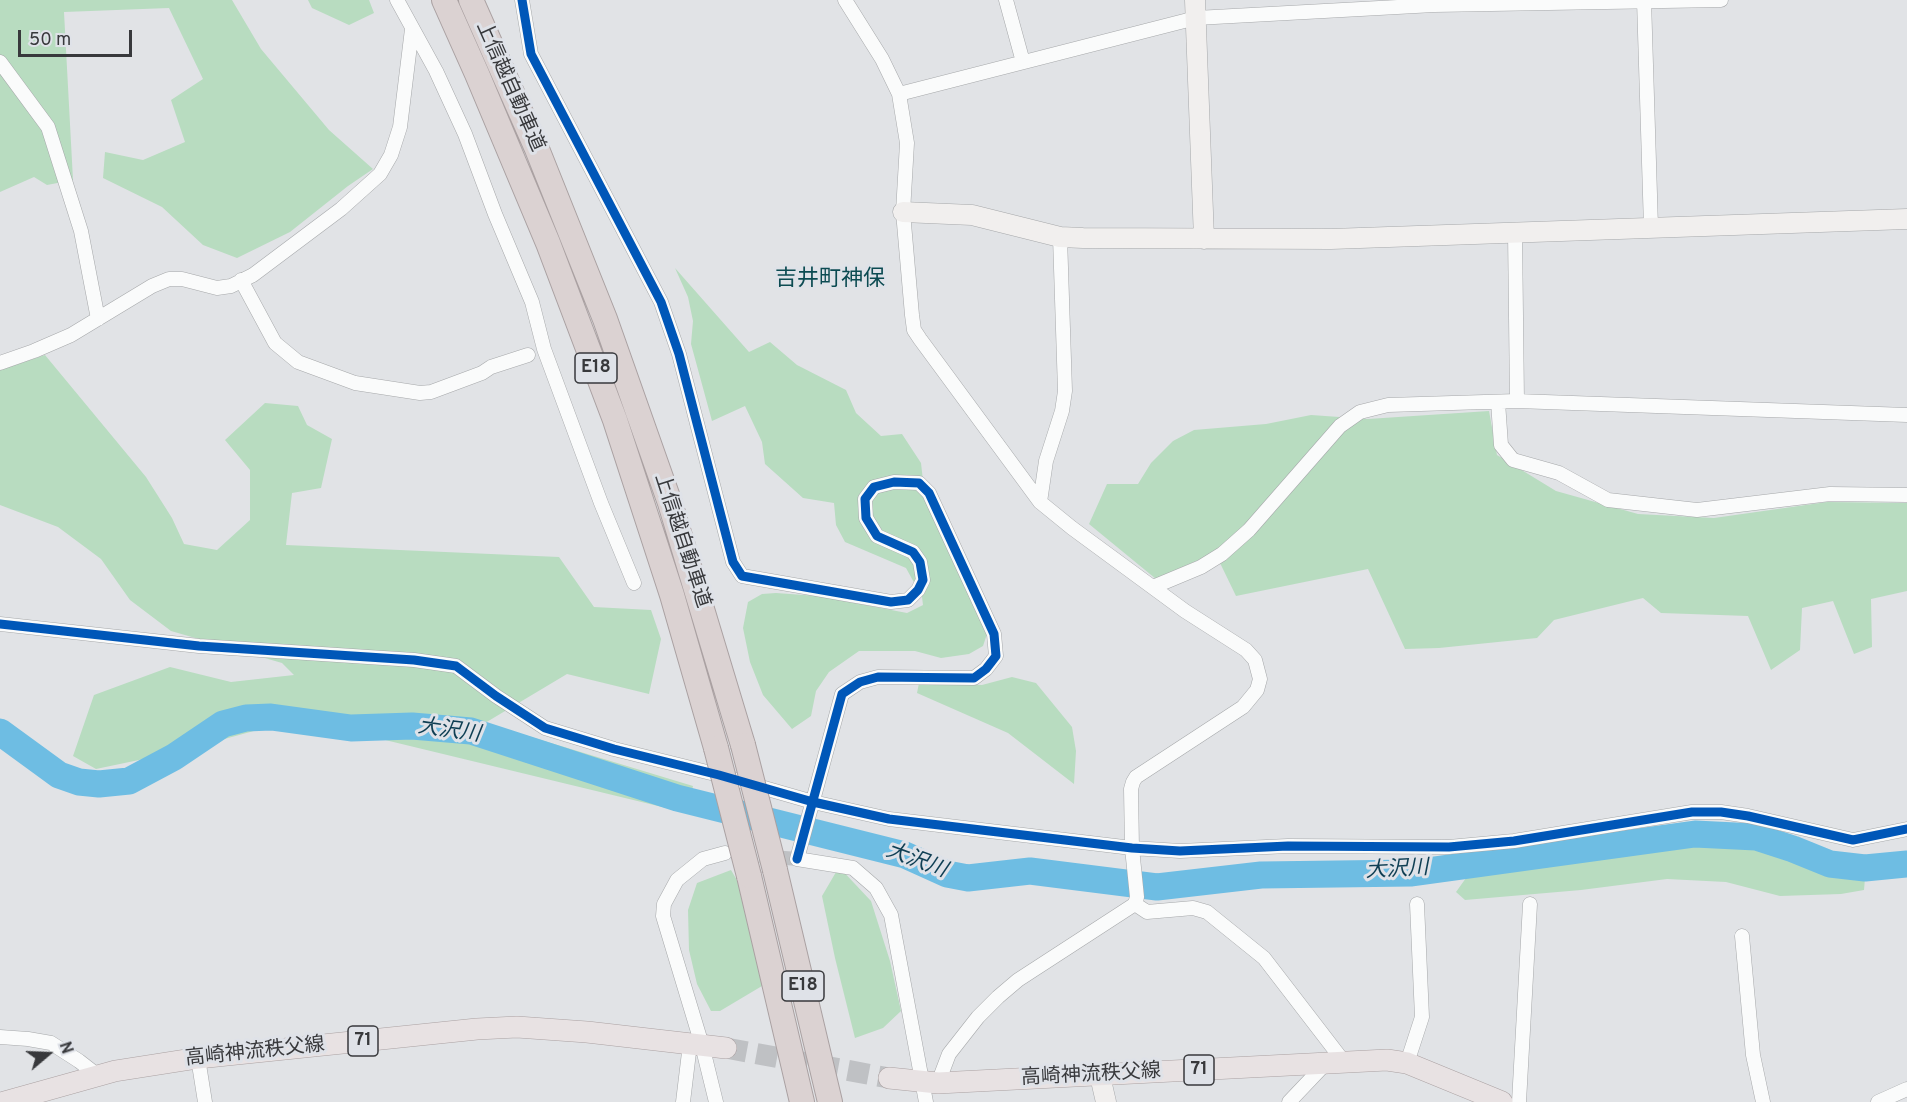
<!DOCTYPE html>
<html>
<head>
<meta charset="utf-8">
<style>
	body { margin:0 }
	#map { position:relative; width:1907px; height:1102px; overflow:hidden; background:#e1e3e6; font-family:Overpass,sans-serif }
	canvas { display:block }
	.north { position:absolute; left:18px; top:1024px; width:60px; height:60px; -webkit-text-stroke:4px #dfe2e8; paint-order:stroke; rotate:71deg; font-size:16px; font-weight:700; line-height:24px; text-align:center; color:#38393c }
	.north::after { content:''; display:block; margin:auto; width:21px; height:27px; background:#38393c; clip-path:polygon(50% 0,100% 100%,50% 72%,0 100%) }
	.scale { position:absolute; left:18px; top:30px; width:114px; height:27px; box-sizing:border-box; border:3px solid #38393c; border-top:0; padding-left:8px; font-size:18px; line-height:21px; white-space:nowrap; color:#38393c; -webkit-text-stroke:4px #dfe2e8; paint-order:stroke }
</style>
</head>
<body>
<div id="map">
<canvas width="1907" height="1102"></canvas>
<div class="north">N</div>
<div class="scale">50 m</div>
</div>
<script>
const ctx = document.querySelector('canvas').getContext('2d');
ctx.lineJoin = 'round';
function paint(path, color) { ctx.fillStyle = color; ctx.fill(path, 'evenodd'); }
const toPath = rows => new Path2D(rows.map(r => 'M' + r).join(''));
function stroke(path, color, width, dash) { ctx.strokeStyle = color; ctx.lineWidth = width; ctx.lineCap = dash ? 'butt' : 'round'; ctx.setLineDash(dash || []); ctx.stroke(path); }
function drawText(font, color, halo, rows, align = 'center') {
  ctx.font = font + ' Overpass,"Noto Sans JP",sans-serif'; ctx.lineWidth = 6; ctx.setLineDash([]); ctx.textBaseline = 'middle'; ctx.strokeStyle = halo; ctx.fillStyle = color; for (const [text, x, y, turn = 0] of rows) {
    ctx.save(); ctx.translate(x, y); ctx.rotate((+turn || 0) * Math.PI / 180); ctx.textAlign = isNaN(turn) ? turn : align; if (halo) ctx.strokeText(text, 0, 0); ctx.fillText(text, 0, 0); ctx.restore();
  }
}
const green = toPath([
	[0,0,232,0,261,49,329,130,373,169,348,186,290,232,237,258,203,245,162,207,103,178,105,152,143,160,185,142,171,100,203,79,169,8,64,12,73,180,47,185,34,177,0,192],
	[308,0,369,0,374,13,349,25,312,8],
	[675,268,749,352,770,342,797,365,846,390,856,413,881,436,902,434,921,463,925,498,988,631,983,646,969,654,941,658,915,651,859,651,829,672,816,691,811,716,792,729,763,695,750,662,743,628,748,602,762,594,776,593,818,596,907,613,923,605,922,597,906,568,845,542,836,525,834,503,803,498,765,464,762,442,745,406,712,421,691,344,693,321,688,297],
	[45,355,146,477,172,518,184,544,217,550,250,520,250,470,225,440,265,403,298,406,307,425,332,439,321,488,292,493,286,545,559,557,594,607,651,610,661,639,649,694,567,674,485,723,693,786,687,813,381,739,272,726,177,752,96,769,73,756,94,695,170,667,231,682,294,675,282,663,171,631,130,600,101,559,58,527,0,505,0,370],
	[1489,411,1497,455,1556,491,1638,514,1714,518,1827,502,1907,503,1907,591,1871,599,1872,647,1854,654,1833,601,1802,608,1800,650,1771,670,1748,616,1661,613,1643,598,1554,620,1537,638,1439,648,1405,649,1368,569,1236,596,1221,565,1212,554,1156,579,1089,524,1107,484,1138,484,1151,463,1173,441,1194,430,1266,424,1311,415,1368,419],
	[1012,677,1036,683,1072,727,1076,751,1074,784,1008,733,917,693,919,683,982,685],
	[1744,841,1772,849,1804,862,1865,878,1864,890,1841,894,1780,896,1726,882,1667,879,1581,890,1465,900,1456,892,1466,878,1520,868,1678,842],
	[839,867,871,901,890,961,901,1011,883,1028,855,1038,835,958,822,896],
	[731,870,741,887,762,986,720,1011,711,1011,697,984,689,950,688,910,697,883]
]);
const river = toPath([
	[0,732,59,775,79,782,99,784,129,781,174,757,223,724,246,718,271,717,351,728,412,726,471,731,677,798,905,855,947,874,968,878,1030,871,1157,887,1261,875,1412,873,1695,834,1756,837,1793,849,1830,864,1865,868,1907,864]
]);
const streetTunnel = toPath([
	[739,854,797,859]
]);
const primaryTunnel = toPath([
	[726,1048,889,1078]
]);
const street = toPath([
	[397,0,436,71,465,134,495,214,532,302,544,349,601,503,634,583],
	[522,0,531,54,661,302,679,354,733,562,742,576,891,602,908,600,918,590,923,580,920,562,913,552,877,536,866,518,865,499,874,487,894,482,919,483,929,493,994,634,996,656,986,669,974,678,878,677,860,682,842,694,797,859,853,868,876,888,891,915,926,1102],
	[845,0,882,59,899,94,907,143,903,212,912,315,914,330,920,339,1040,502,1072,528,1185,611,1246,650,1255,660,1260,679,1257,690,1243,707,1136,777,1133,782,1131,789,1132,848,1137,897,1135,904,1018,980,998,997,978,1017,949,1054,938,1083],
	[1006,0,1023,62],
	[1644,0,1651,227],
	[0,62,48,127,81,231,98,319],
	[899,94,1196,18,1434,5,1721,0],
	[1515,232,1517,401],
	[241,280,275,343,298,362,355,383,420,393,431,392,482,373,491,367,528,355],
	[0,363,34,351,71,335,152,286,169,279,182,279,217,288,231,286,253,275,341,209,380,174,391,155,400,127,412,29],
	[1498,402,1501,445,1513,460,1559,473,1608,500,1697,510,1830,494,1907,495],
	[1040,502,1046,461,1062,411,1065,391,1060,237],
	[1153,587,1201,567,1222,554,1249,530,1340,426,1360,412,1388,405,1517,401,1907,415],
	[0,624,199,646,414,660,456,666,496,696,545,728,614,749,719,775,813,802,889,819,1132,848,1180,851,1288,846,1449,847,1514,841,1692,812,1721,812,1748,816,1853,840,1907,829],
	[1135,904,1147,912,1193,908,1207,912,1264,958,1344,1062],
	[1742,936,1753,1055,1763,1102],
	[0,1037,28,1039,51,1043,79,1061,97,1075],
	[198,1058,205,1102],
	[1407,1063,1422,1017,1417,904],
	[683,1102,690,1044],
	[716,1102,702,1045,663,916,664,904,677,880,703,859,725,853],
	[1289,1102,1326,1063],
	[1519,1102,1530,904],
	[1878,1102,1907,1089]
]);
const secondary = toPath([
	[1195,0,1204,239],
	[903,212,972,215,1060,237,1083,238,1331,239,1907,219],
	[1100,1076,1106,1102]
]);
const primary = toPath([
	[889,1078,938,1083,1387,1060,1407,1063,1502,1102],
	[4,1102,115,1071,198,1058,477,1029,517,1027,587,1032,726,1048]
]);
const highway = toPath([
	[444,0,477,74,548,243,615,420,672,595,716,748],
	[471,0,537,149,605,319,670,503,743,745],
	[775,870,830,1102],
	[749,876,802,1102]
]);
const highwayBridge = toPath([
	[743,745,775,870],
	[716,748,749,876]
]);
const cycleway = toPath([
	[522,0,531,54,661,302,679,354,733,562,742,576,891,602,908,600,918,590,923,580,920,562,913,552,877,536,866,518,865,499,874,487,894,482,919,483,929,493,994,634,996,656,986,669,974,678,878,677,860,682,842,694,797,859],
	[0,624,199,646,414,660,456,666,496,696,545,728,614,749,719,775,813,802,889,819,1132,848,1180,851,1288,846,1449,847,1514,841,1692,812,1721,812,1748,816,1853,840,1907,829]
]);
const shields = [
	[596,368,42],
	[803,986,42],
	[363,1041,30],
	[1199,1070,30]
];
const shieldNames = [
	["E18",596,368],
	["E18",803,986],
	["71",363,1041],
	["71",1199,1070]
];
const streetNames = [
	["上信越自動車道",509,87,66],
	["上信越自動車道",681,541,72],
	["高崎神流秩父線",255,1053,-6],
	["高崎神流秩父線",1091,1076,-3]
];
const waterNames = [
	["大沢川",449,732,8],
	["大沢川",916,862,20],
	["大沢川",1397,871,-3]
];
const quarterNames = [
	["吉井町神保",830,281]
];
paint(green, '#b8dcc0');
stroke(river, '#6ebde3', 27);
stroke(streetTunnel, '#bfc1c4', 14, [14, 7]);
stroke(primaryTunnel, '#bfc1c4', 21, [21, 10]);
stroke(street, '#a6a8aa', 15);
stroke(secondary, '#a6a8aa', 21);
stroke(primary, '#aaa1a2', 22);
stroke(highway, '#aaa1a2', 26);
stroke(street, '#fafbfb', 14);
stroke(secondary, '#f1efee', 20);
stroke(primary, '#e8e2e3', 21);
stroke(highway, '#dbd2d2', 24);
stroke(highwayBridge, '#aaa1a2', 26, []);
stroke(highwayBridge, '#dbd2d2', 24);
stroke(cycleway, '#0057b8', 9);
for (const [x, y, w] of shields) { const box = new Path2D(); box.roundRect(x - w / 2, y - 15, w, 30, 4.5); ctx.fillStyle = '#dfe2e8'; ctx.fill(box); stroke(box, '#38393c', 1.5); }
drawText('bold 18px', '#38393c', null, shieldNames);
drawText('20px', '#38393c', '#dfe2e8', streetNames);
drawText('italic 21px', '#0e3e53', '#dfe2e8', waterNames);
drawText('22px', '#0c4b52', '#dfe2e8', quarterNames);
</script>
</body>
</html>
